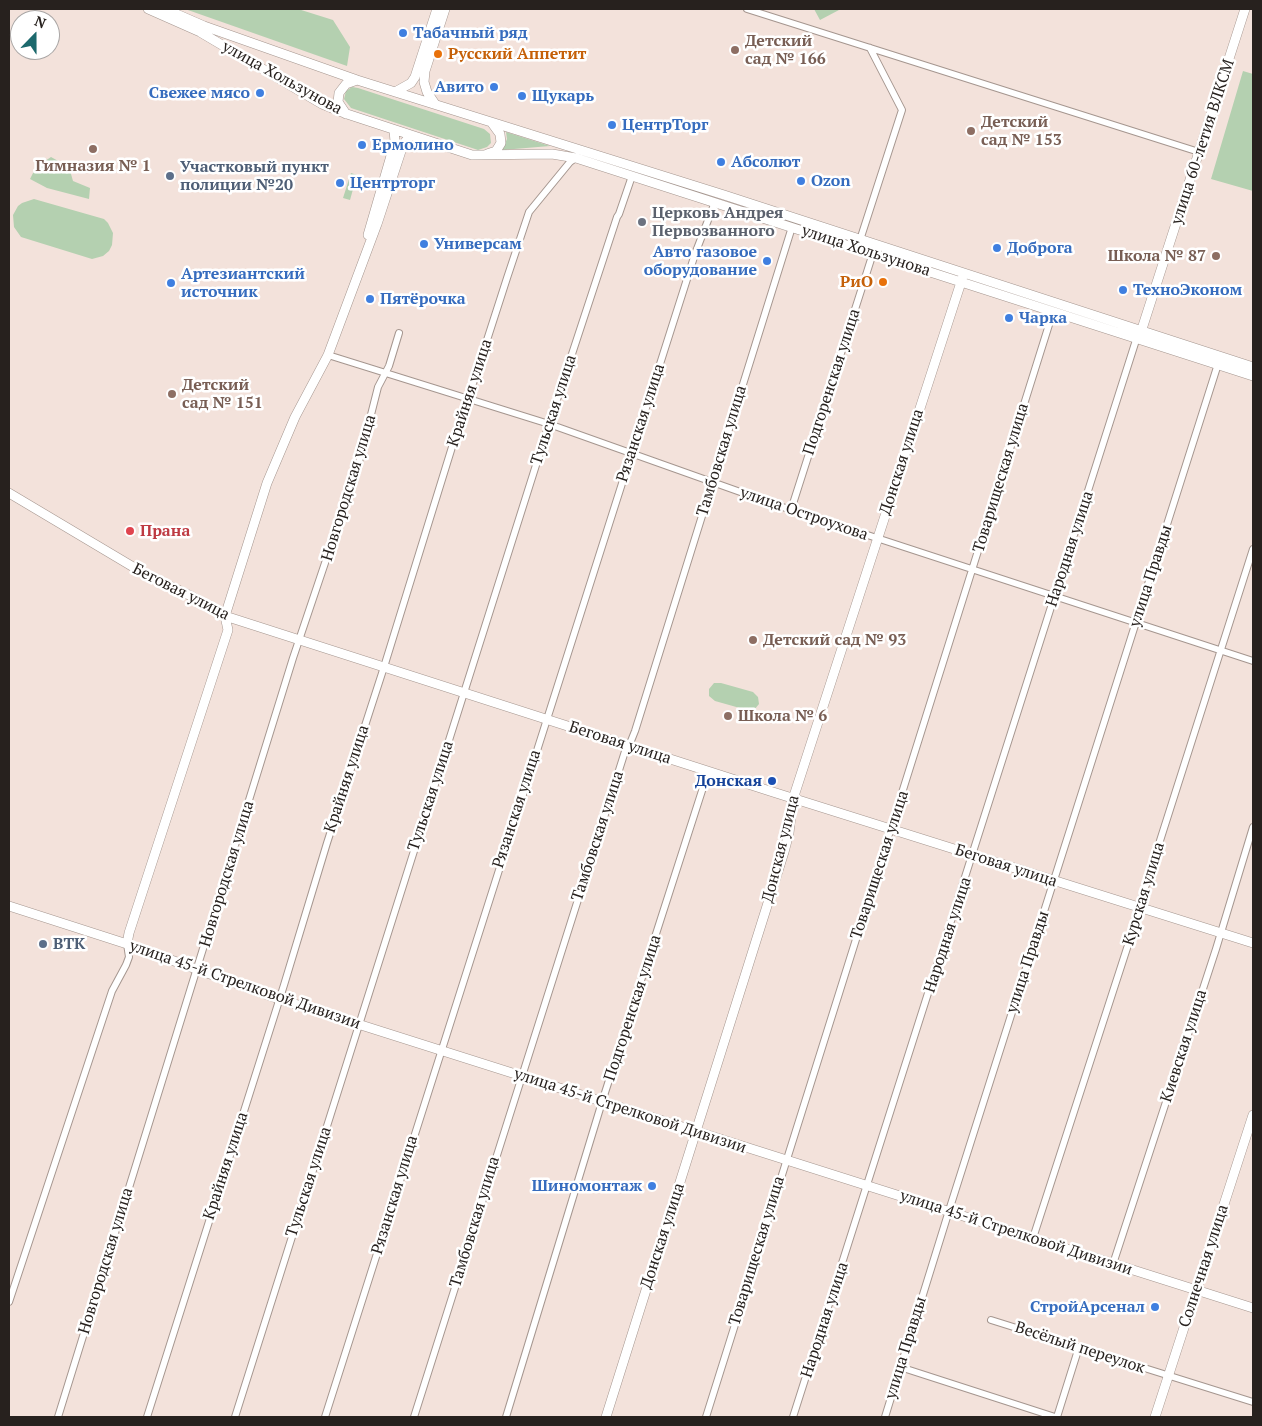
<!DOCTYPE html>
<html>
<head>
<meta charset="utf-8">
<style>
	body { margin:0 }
	#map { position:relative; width:1262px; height:1426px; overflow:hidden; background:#f3e2db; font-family:"PT Serif",serif }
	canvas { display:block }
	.frame { position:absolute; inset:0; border:10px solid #27211e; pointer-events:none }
	.north { position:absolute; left:10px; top:10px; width:50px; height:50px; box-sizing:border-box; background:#fff; border:1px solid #a9a6a5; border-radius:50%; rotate:22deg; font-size:14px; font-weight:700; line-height:20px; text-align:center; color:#27211e }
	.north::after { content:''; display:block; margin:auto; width:18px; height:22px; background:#1c696d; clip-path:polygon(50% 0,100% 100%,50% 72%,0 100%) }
</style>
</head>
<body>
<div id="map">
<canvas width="1262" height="1426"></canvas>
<div class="frame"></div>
<div class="north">N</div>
</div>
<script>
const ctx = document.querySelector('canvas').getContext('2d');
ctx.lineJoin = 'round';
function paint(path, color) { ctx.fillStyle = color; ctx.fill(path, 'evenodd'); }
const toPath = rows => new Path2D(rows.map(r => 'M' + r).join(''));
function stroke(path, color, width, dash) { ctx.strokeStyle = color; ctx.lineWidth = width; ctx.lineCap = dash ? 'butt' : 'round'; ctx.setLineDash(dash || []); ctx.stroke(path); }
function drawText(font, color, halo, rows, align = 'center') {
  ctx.font = font + ' "PT Serif",serif'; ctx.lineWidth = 5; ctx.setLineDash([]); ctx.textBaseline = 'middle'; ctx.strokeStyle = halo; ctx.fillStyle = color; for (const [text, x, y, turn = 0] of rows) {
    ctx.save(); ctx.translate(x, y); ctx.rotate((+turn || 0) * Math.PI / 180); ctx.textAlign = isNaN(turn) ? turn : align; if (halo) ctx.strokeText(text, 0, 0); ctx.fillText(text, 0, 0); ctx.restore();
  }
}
const green = toPath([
	[185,9,298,9,333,20,350,47,347,66],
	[814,9,838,9,839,10,820,20],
	[1243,71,1253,74,1253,191,1211,179],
	[352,87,358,88,484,129,490,134,491,143,487,147,478,150,351,108,344,99,346,91],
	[506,132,550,146,502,150,507,139],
	[51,157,69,167,73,181,90,188,89,199,47,188,30,179,36,167],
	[351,173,357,175,350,200,343,198],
	[34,199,104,219,108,223,113,233,112,245,109,251,103,256,92,259,21,237,14,227,13,215,18,206,22,203],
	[714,683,721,683,753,692,758,697,759,704,754,710,747,710,715,701,709,696,709,689]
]);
const stream = toPath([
	[1095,1417,1107,1417]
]);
const street = toPath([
	[747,9,1199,152],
	[860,240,902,110,870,48],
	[328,355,549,424,791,510,1253,661],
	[791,510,873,253],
	[1033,1238,1140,908,1143,894,1253,549],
	[1113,1264,1216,949,1253,827],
	[9,1302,112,991,126,965,129,957,127,944],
	[991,1320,1253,1402],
	[900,1367,1055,1417],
	[58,1417,293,658,359,462,378,387,389,366,399,333],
	[147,1417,284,985,327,843,384,667,465,405,468,399,507,278,529,212,570,162,576,158],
	[235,1417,549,424,617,217,619,214,632,176],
	[325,1417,695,254,715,202],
	[414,1417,627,745,631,741,635,731,792,227],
	[506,1417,602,1102,708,772],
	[706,1417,1053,312],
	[793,1417,1137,337],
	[885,1417,952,1201,1218,364],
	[1057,1417,1079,1347]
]);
const secondary = toPath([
	[148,9,200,32,322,104,347,114,472,155,552,154,576,158,1253,376],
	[165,9,204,26,357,80,724,195,1253,367],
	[395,92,411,83,415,77,437,9],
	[435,104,427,92,424,82,425,71,445,9],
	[346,114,338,102,339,93,346,84,357,80],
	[487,154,496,151,501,143,500,134,492,123],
	[368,235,395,142,394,130],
	[1141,332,1245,9],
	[9,493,145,574,191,596,225,616,776,793,1253,943],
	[9,906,127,944,279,999,1253,1308],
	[127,944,129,933,228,630,225,616,267,483,295,417,328,355,377,224,403,145,410,135],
	[606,1417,784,852,789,833,793,799,964,273],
	[1155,1417,1253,1115]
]);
const markers = [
	[403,33,5,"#3f7fe0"],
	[735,50,5,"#8d6e63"],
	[438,54,5,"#e8710a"],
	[494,87,5,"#3f7fe0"],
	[260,93,5,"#3f7fe0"],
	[522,96,5,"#3f7fe0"],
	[612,125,5,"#3f7fe0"],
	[971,131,5,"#8d6e63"],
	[362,145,5,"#3f7fe0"],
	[93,149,5,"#8d6e63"],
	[721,162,5,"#3f7fe0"],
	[170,176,5,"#5c6f8a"],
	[801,181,5,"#3f7fe0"],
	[340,183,5,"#3f7fe0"],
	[642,222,5,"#6b7280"],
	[424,244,5,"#3f7fe0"],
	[997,248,5,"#3f7fe0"],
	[1216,256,5,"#8d6e63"],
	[767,261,5,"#3f7fe0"],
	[883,282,5,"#e8710a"],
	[171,283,5,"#3f7fe0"],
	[1123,290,5,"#3f7fe0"],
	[370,299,5,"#3f7fe0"],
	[1009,318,5,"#3f7fe0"],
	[172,394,5,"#8d6e63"],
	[130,531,5,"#e0444e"],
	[753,640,5,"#8d6e63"],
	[728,716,5,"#8d6e63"],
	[772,781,5,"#1a4fb4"],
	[43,944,5,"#5c6f8a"],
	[652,1186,5,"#3f7fe0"],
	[1155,1307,5,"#3f7fe0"]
];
const shopNames = [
	["Табачный ряд",413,33],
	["Авито",484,87,"right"],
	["Свежее мясо",250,93,"right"],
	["Щукарь",532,96],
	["ЦентрТорг",622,125],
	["Ермолино",372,145],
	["Абсолют",731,162],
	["Ozon",811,181],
	["Центрторг",350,183],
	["Универсам",434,244],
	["Доброга",1007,248],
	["Авто газовое",757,252,"right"],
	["оборудование",757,270,"right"],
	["Артезиантский",181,274],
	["источник",181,292],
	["ТехноЭконом",1133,290],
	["Пятёрочка",380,299],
	["Чарка",1019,318],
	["Шиномонтаж",642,1186,"right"],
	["СтройАрсенал",1145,1307,"right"]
];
const educationNames = [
	["Детский",745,41],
	["сад № 166",745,59],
	["Детский",981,122],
	["сад № 153",981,140],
	["Гимназия № 1",93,166,"center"],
	["Школа № 87",1206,256,"right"],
	["Детский",182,385],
	["сад № 151",182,403],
	["Детский сад № 93",763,640],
	["Школа № 6",738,716]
];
const foodNames = [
	["Русский Аппетит",448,54],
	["РиО",873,282,"right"]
];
const streetNames = [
	["улица Хользунова",282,78,29],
	["улица 60-летия ВЛКСМ",1203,142,-72],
	["улица Хользунова",866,251,18],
	["Подгоренская улица",832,382,-72],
	["Крайняя улица",470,393,-72],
	["Тульская улица",554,410,-72],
	["Рязанская улица",641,423,-72],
	["Тамбовская улица",722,451,-73],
	["Донская улица",902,462,-72],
	["Товарищеская улица",1001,478,-73],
	["Новгородская улица",349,488,-73],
	["улица Остроухова",804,514,19],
	["Народная улица",1070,549,-72],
	["улица Правды",1151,576,-72],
	["Беговая улица",181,592,27],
	["Беговая улица",620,743,18],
	["Крайняя улица",347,779,-72],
	["Тульская улица",431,796,-72],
	["Рязанская улица",517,809,-72],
	["Тамбовская улица",598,836,-72],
	["Донская улица",781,849,-76],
	["Товарищеская улица",880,865,-72],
	["Беговая улица",1006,866,18],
	["Новгородская улица",227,874,-73],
	["Курская улица",1144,894,-73],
	["Народная улица",948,935,-72],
	["улица Правды",1028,962,-72],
	["улица 45-й Стрелковой Дивизии",245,985,19],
	["Подгоренская улица",633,1008,-72],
	["Киевская улица",1184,1046,-72],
	["улица 45-й Стрелковой Дивизии",630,1111,18],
	["Крайняя улица",226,1166,-72],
	["Тульская улица",309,1182,-72],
	["Рязанская улица",395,1195,-73],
	["Тамбовская улица",475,1222,-73],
	["улица 45-й Стрелковой Дивизии",1016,1233,18],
	["Донская улица",663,1236,-72],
	["Товарищеская улица",757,1251,-73],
	["Новгородская улица",106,1261,-73],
	["Солнечная улица",1204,1266,-72],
	["Народная улица",825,1320,-72],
	["улица Правды",906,1348,-73],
	["Весёлый переулок",1080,1348,18]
];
const serviceNames = [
	["Участковый пункт",180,167],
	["полиции №20",180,185],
	["ВТК",53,944]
];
const worshipNames = [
	["Церковь Андрея",652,213],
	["Первозванного",652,231]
];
const healthNames = [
	["Прана",140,531]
];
const transitNames = [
	["Донская",762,781]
];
paint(green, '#b4d0b0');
stroke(stream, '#b8cef8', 2);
stroke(street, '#a5968f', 8);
stroke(secondary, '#a5968f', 10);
stroke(street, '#fff', 6);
stroke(secondary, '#fff', 9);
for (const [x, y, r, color] of markers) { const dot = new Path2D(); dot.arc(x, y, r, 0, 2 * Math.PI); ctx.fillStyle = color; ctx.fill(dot); stroke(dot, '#fff', 2); }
drawText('bold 16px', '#366cbe', '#fff', shopNames, 'left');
drawText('bold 16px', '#785e54', '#fff', educationNames, 'left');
drawText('bold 16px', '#c56008', '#fff', foodNames, 'left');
drawText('16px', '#27211e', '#fff', streetNames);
drawText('bold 16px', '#4e5e75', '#fff', serviceNames, 'left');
drawText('bold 16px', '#5b616d', '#fff', worshipNames, 'left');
drawText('bold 16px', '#be3a42', '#fff', healthNames, 'left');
drawText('bold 16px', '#164399', '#fff', transitNames, 'right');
</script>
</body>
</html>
